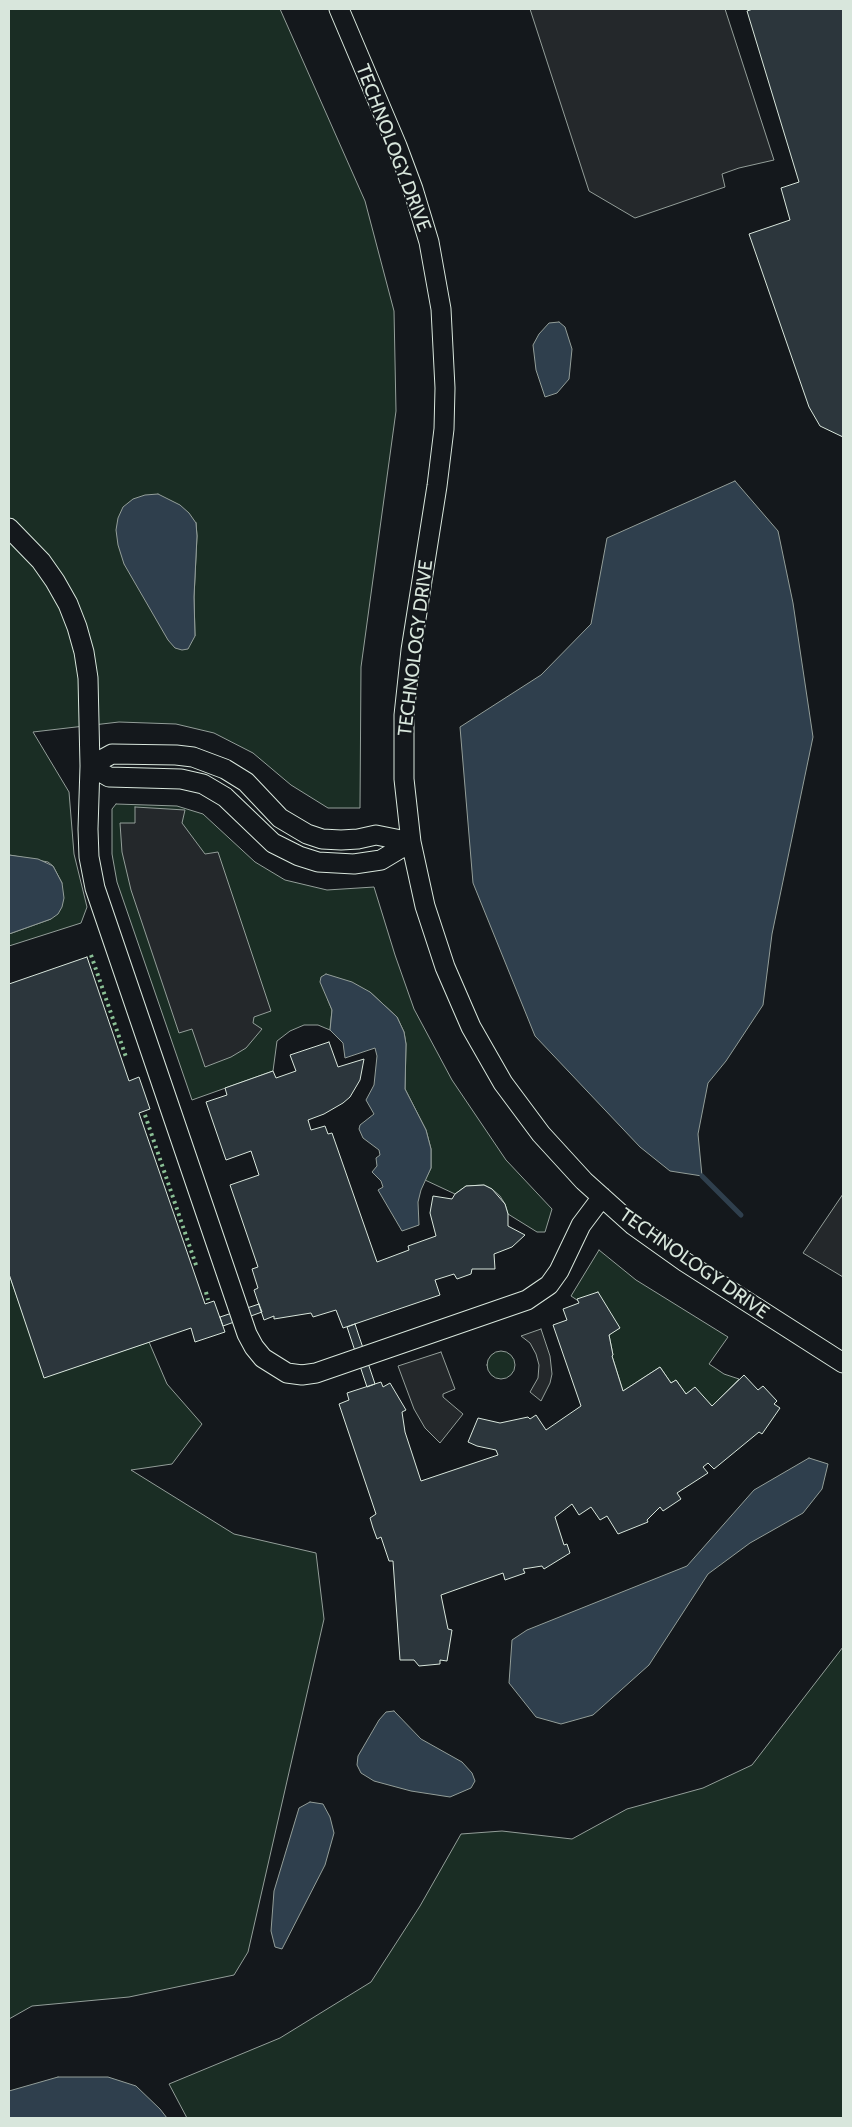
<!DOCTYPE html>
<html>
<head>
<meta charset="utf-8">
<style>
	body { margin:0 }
	#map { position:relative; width:852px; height:2127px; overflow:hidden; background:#14181c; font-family:Cabin,sans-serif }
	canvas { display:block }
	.frame { position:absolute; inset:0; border:10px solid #d8e6dc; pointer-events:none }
</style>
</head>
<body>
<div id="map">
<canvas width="852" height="2127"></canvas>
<div class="frame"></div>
</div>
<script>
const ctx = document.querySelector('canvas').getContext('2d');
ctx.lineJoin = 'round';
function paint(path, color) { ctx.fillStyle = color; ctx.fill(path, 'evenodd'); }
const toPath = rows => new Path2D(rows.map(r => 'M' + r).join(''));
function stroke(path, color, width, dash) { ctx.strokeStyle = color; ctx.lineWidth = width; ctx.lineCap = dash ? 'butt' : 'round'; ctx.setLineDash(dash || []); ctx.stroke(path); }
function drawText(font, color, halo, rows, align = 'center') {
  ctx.font = font + ' Cabin,sans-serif'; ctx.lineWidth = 4; ctx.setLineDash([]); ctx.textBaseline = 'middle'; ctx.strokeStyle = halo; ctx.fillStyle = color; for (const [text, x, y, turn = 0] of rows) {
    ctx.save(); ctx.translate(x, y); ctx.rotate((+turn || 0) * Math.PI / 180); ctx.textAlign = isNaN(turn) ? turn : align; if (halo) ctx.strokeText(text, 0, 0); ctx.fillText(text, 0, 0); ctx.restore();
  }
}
const green = toPath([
	[9,9,280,9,365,201,394,311,396,411,361,667,360,808,328,808,291,785,253,753,214,733,176,724,119,722,33,732,69,792,74,854,87,907,81,923,9,946,9,934,51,919,62,883,53,866,48,862,9,855,9,9],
	[196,523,197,536,194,597,195,636,124,564,196,523],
	[116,804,177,806,203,814,255,862,285,880,327,890,374,887,395,955,414,1009,452,1080,506,1160,552,1209,545,1232,537,1232,508,1214,505,1204,500,1196,492,1189,484,1185,466,1186,455,1194,425,1180,431,1168,431,1149,426,1130,405,1089,406,1044,404,1032,397,1017,370,992,328,1000,332,1010,330,1030,318,1025,304,1025,290,1031,277,1041,273,1071,192,1100,117,882,112,854,112,809,116,804],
	[599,1250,636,1280,728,1337,709,1364,724,1374,739,1379,712,1406,695,1388,686,1394,676,1380,671,1383,660,1367,623,1391,612,1356,613,1355,609,1335,619,1328,571,1296,599,1250],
	[9,1274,45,1377,149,1342,167,1384,202,1424,172,1464,131,1470,234,1534,316,1553,324,1619,248,1952,234,1975,129,1997,32,2006,9,2019,9,1274],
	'487 1365a14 14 0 1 1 28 0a14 14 0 1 1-28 0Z',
	[843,1647,843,2118,187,2118,169,2084,280,2038,371,1982,420,1906,461,1834,502,1831,572,1839,627,1809,703,1788,752,1765,843,1647]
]);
const parking = toPath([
	[530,9,725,9,774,160,739,168,722,174,725,187,635,218,589,191,530,9],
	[135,807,185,810,182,823,205,854,218,852,271,1011,254,1017,253,1023,262,1029,246,1048,231,1057,205,1067,192,1029,179,1033,131,890,122,852,120,823,135,823,135,807],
	[843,1194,843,1277,803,1253,843,1194],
	[541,1329,550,1356,552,1374,550,1383,541,1401,530,1392,538,1378,539,1365,536,1354,530,1343,521,1336,541,1329],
	[441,1352,455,1389,443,1394,443,1397,463,1414,440,1443,425,1428,414,1409,398,1366,441,1352]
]);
const water = toPath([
	[559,322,565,327,572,349,569,379,557,393,545,397,536,370,533,345,539,334,549,323,559,322],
	[735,481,778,531,793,603,813,737,772,934,763,1005,726,1061,708,1083,698,1134,702,1176,670,1171,640,1147,535,1036,473,883,460,727,541,675,591,624,607,538,735,481],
	[158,494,180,505,189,513,196,523,197,536,194,597,195,636,188,649,182,650,175,648,168,640,124,564,118,545,116,530,118,518,123,507,133,499,145,495,158,494],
	[9,855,38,859,53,866,62,883,64,898,62,907,58,914,51,919,9,934,9,855],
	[326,974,352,982,370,992,397,1017,404,1032,406,1044,405,1089,426,1130,431,1149,431,1168,421,1190,418,1202,419,1225,402,1231,378,1190,383,1187,381,1181,372,1172,377,1166,376,1158,380,1155,379,1150,363,1138,359,1129,360,1125,374,1114,366,1100,374,1085,377,1056,375,1048,345,1058,343,1043,330,1030,332,1010,320,982,321,977,326,974],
	[809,1458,828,1464,822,1489,803,1513,750,1543,708,1574,649,1665,593,1715,561,1724,536,1717,509,1683,512,1640,527,1630,687,1566,754,1490,809,1458],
	[394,1711,421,1739,462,1762,472,1773,475,1781,471,1788,450,1797,411,1791,374,1781,361,1773,357,1765,358,1756,379,1720,386,1712,394,1711],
	[310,1802,323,1804,330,1817,334,1833,325,1865,282,1949,275,1947,271,1931,274,1891,299,1808,310,1802],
	[58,2077,108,2077,136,2086,160,2109,167,2118,9,2118,9,2091,58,2077]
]);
const stream = toPath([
	[702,1176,741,1215]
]);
const building = toPath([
	[753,9,843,9,843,437,820,426,809,407,749,234,790,220,781,188,799,182,747,11,753,9],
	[87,957,129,1081,139,1077,150,1109,139,1113,205,1304,214,1301,225,1332,195,1342,191,1328,44,1378,9,1274,9,984,87,957],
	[329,1042,338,1067,364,1059,360,1080,350,1097,343,1103,324,1114,308,1120,311,1130,325,1126,328,1134,332,1133,377,1262,409,1250,408,1246,436,1236,430,1213,433,1196,452,1199,455,1194,466,1186,484,1185,492,1189,505,1204,508,1214,508,1226,525,1235,512,1247,494,1254,495,1269,472,1269,471,1274,457,1279,454,1274,435,1280,440,1295,343,1328,336,1310,313,1317,311,1313,274,1319,274,1316,264,1320,254,1290,258,1288,252,1269,258,1267,230,1185,259,1175,251,1151,226,1160,206,1102,227,1095,225,1088,273,1071,276,1078,296,1071,290,1055,329,1042],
	[598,1292,620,1328,609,1335,613,1355,612,1356,623,1391,660,1367,671,1383,676,1380,686,1394,695,1387,712,1406,744,1375,758,1390,763,1386,777,1401,774,1404,780,1408,762,1434,759,1432,714,1469,708,1463,703,1467,708,1473,677,1493,681,1499,663,1511,660,1507,647,1520,648,1522,618,1534,607,1516,600,1520,591,1507,579,1515,572,1504,555,1517,564,1545,567,1544,570,1553,544,1569,542,1566,523,1569,525,1573,505,1580,503,1573,441,1595,448,1629,452,1630,447,1661,440,1660,440,1664,419,1666,414,1660,400,1660,393,1561,389,1561,381,1537,377,1539,373,1528,370,1518,376,1514,339,1404,349,1400,347,1393,381,1382,383,1387,390,1383,406,1410,402,1412,405,1432,421,1481,498,1455,496,1450,477,1446,468,1442,478,1418,500,1423,528,1417,530,1419,536,1415,546,1430,581,1406,553,1325,567,1320,563,1309,579,1303,577,1299,598,1292],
	[259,1304,262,1312,223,1326,220,1317,259,1304],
	[355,1324,375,1384,367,1387,347,1327,355,1324]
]);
const minor = toPath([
	[339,9,397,146,413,189,429,242,441,309,445,388,444,429,437,486,411,650,404,715,404,779,411,842,425,906,445,967,471,1027,503,1083,541,1134,584,1181,633,1225,685,1262,843,1363],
	[9,528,41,561,55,581,68,604,77,627,84,652,88,678,90,766,88,829,89,857,95,888,247,1334,254,1347,263,1358,287,1373,302,1375,316,1373,527,1300,549,1285,559,1271,581,1225,602,1197],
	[90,766,109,777,181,779,203,784,225,797,273,843,299,856,318,862,354,864,381,860,411,842],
	[90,766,112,754,176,755,193,757,225,769,246,782,280,818,307,834,322,839,341,840,358,839,376,835,411,842]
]);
const hedge = toPath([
	[91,955,126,1057],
	[145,1115,197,1268],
	[206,1292,208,1300]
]);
const streetNames = [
	["TECHNOLOGY DRIVE",393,148,69],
	["TECHNOLOGY DRIVE",416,648,-83],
	["TECHNOLOGY DRIVE",694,1264,35]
];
paint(green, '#1a2d24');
stroke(green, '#939e99', 1);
paint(parking, '#24282b');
stroke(parking, '#939e99', 1);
paint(water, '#2f3f4d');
stroke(water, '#939e99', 1);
stroke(stream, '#2f3f4d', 5);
paint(building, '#2c363c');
stroke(building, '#d8e6dc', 1);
stroke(minor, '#d8e6dc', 21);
stroke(minor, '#14181c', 19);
stroke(hedge, '#8ac095', 4, [2.5, 4]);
drawText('19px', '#d8e6dc', '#14181c', streetNames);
</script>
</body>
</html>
